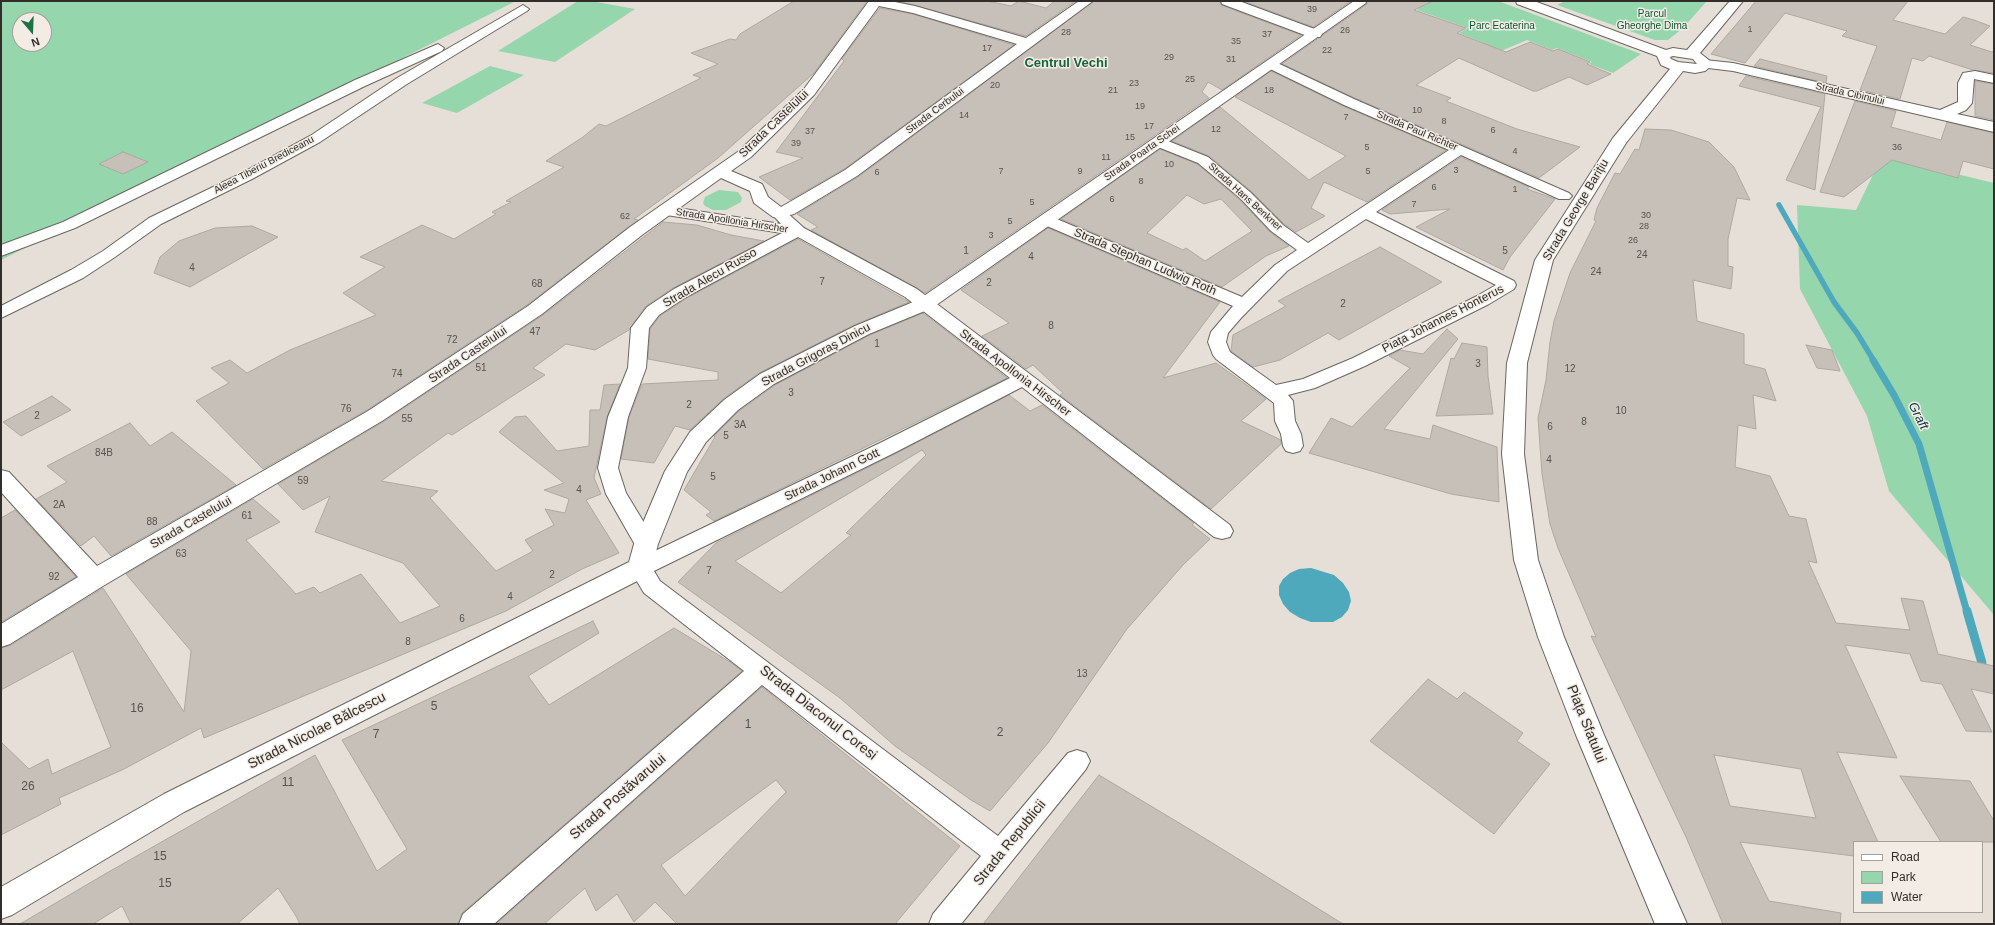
<!DOCTYPE html>
<html>
<head>
<meta charset="utf-8">
<style>
	body { margin:0 }
	#map { position:relative; width:1995px; height:925px; overflow:hidden; background:#e5dfd7; font-family:Arial,sans-serif }
	canvas { display:block }
	.frame { position:absolute; inset:0; border:2px solid #302d2a; pointer-events:none }
	.legend { position:absolute; left:1853px; top:841px; width:130px; height:72px; box-sizing:border-box; background:#f2ece4; border:1px solid #a4a09a; margin:0; padding:5px 7px; list-style:none; font-size:12px; color:#302d2a }
	.legend li { display:flex; align-items:center; gap:8px; height:20px }
	.legend b { width:20px; border:1px solid #a4a09a }
	.north { position:absolute; left:12px; top:12px; width:40px; height:40px; box-sizing:border-box; background:#f2ece4; border:1px solid #a4a09a; border-radius:50%; rotate:161deg; font-size:11px; font-weight:700; line-height:16px; text-align:center; color:#302d2a }
	.north::after { content:''; display:block; margin:auto; width:14px; height:18px; background:#1c7244; clip-path:polygon(50% 0,100% 100%,50% 72%,0 100%) }
</style>
</head>
<body>
<div id="map">
<canvas width="1995" height="925"></canvas>
<div class="frame"></div>
<ul class="legend">
<li><b style="height:5px;background:#fff"></b>Road</li>
<li><b style="height:11px;background:#95d6ac"></b>Park</li>
<li><b style="height:11px;background:#4ea9bc"></b>Water</li>
</ul>
<div class="north">N</div>
</div>
<script>
const ctx = document.querySelector('canvas').getContext('2d');
ctx.lineJoin = 'round';
function paint(path, color) { ctx.fillStyle = color; ctx.fill(path, 'evenodd'); }
const toPath = rows => new Path2D(rows.map(r => 'M' + r).join(''));
function stroke(path, color, width, dash) { ctx.strokeStyle = color; ctx.lineWidth = width; ctx.lineCap = dash ? 'butt' : 'round'; ctx.setLineDash(dash || []); ctx.stroke(path); }
function drawText(font, color, halo, rows, align = 'center') {
  ctx.font = font + ' Arial,sans-serif'; ctx.lineWidth = 3; ctx.setLineDash([]); ctx.textBaseline = 'middle'; ctx.strokeStyle = halo; ctx.fillStyle = color; for (const [text, x, y, turn = 0] of rows) {
    ctx.save(); ctx.translate(x, y); ctx.rotate((+turn || 0) * Math.PI / 180); ctx.textAlign = isNaN(turn) ? turn : align; if (halo) ctx.strokeText(text, 0, 0); ctx.fillText(text, 0, 0); ctx.restore();
  }
}
const green = toPath([
	[1,1,516,1,1,260],
	[20,20,44,20,44,44,20,44],
	[578,1,591,1,635,9,555,62,498,51],
	[1391,1,1498,1,1641,54,1613,73,1589,64,1592,62,1557,48,1552,50,1527,40,1501,51,1470,53,1484,43,1459,33,1468,28,1417,10,1419,8],
	[1565,1,1707,1,1683,28,1668,40,1655,40,1557,5],
	[490,66,524,75,457,113,422,103],
	[1882,156,1994,183,1994,615,1889,491,1867,416,1800,289,1797,205,1856,210],
	[719,190,738,192,742,198,741,202,726,210,713,210,705,206,703,203,705,197]
]);
const water = toPath([
	[1311,568,1334,575,1343,583,1349,592,1351,601,1348,610,1342,617,1333,622,1311,622,1300,618,1290,612,1283,604,1279,595,1279,586,1283,579,1290,573,1299,569]
]);
const streamFar2 = toPath([
	[1779,205,1834,302,1857,333,1874,361]
]);
const streamFar1 = toPath([
	[1873,360,1894,395,1919,444,1967,612]
]);
const stream = toPath([
	[1967,611,1982,663]
]);
const building = toPath([
	[794,1,867,1,814,73,718,158,634,219,638,220,527,305,367,410,263,469,196,401,229,383,211,368,230,360,247,373,290,350,376,315,343,293,385,267,360,257,422,225,454,239,496,214,492,212,511,202,506,201,564,167,546,161,583,137,599,124,606,126,701,78,693,75,718,64,691,53,730,39,736,40,740,34,794,1],
	[898,1,987,1,1011,6,1019,1,1046,8,1055,1,1076,1,1026,36,898,1],
	[1094,1,1220,1,1221,5,1301,35,1222,90,1208,82,1202,92,1209,98,925,293,811,230,818,227,797,214,858,177,1094,1],
	[1243,1,1351,1,1313,27,1243,1],
	[1367,1,1433,1,1414,10,1466,28,1457,33,1506,52,1530,42,1553,51,1558,49,1590,62,1587,64,1611,74,1587,85,1569,77,1537,91,1533,91,1459,58,1416,85,1451,98,1446,101,1517,129,1580,147,1539,178,1355,98,1282,64,1367,4,1367,1],
	[1756,1,1908,1,1893,20,1945,34,1963,17,1974,20,1990,26,1970,45,1992,52,1994,50,1994,73,1973,70,1929,56,1923,61,1912,58,1900,99,1860,90,1877,46,1842,36,1847,31,1785,13,1745,63,1711,54,1756,1],
	[880,8,913,14,1014,45,844,169,790,200,759,177,803,158,776,152,844,61,842,59,880,8],
	[1760,59,1827,76,1826,83,1754,66,1760,59],
	[1271,71,1343,106,1446,150,1367,202,1324,182,1311,208,1325,216,1296,232,1284,224,1251,191,1209,156,1172,141,1220,107,1309,180,1346,156,1235,97,1271,71],
	[1746,76,1825,94,1815,190,1786,180,1821,107,1739,86,1746,76],
	[1975,81,1994,84,1994,120,1975,116,1975,81],
	[1855,101,1896,111,1891,127,1941,140,1947,122,1994,133,1994,169,1963,161,1958,178,1892,160,1844,197,1820,192,1855,101],
	[1645,129,1671,130,1709,142,1734,167,1750,200,1737,198,1728,239,1728,266,1733,267,1731,289,1693,280,1697,321,1744,334,1744,364,1765,369,1776,401,1753,395,1756,429,1738,425,1735,467,1770,476,1789,516,1806,519,1817,563,1808,561,1836,623,1910,630,1901,598,1923,601,1938,654,1994,666,1994,694,1971,689,1992,732,1966,731,1942,684,1921,681,1910,654,1845,645,1897,758,1837,752,1878,842,1854,842,1854,856,1740,842,1769,901,1841,913,1840,924,1723,924,1686,837,1591,636,1596,637,1558,548,1550,524,1542,474,1538,418,1546,380,1550,342,1554,321,1570,273,1596,221,1594,220,1597,208,1615,173,1620,174,1635,149,1639,150,1645,129],
	[1714,755,1801,769,1816,818,1730,806,1714,755],
	[1160,149,1197,164,1239,199,1270,232,1289,246,1266,256,1222,287,1061,219,1160,149],
	[1187,195,1204,204,1221,199,1252,231,1205,261,1186,248,1183,250,1147,233,1187,195],
	[123,152,148,162,123,174,99,164,123,152],
	[1461,157,1529,187,1527,189,1555,199,1510,257,1503,270,1416,227,1450,209,1390,214,1382,210,1461,157],
	[663,222,697,225,731,235,764,241,673,288,646,306,629,330,595,350,566,344,533,368,545,375,452,435,448,433,381,481,438,491,430,498,496,571,533,551,525,540,554,525,545,509,565,513,569,499,544,490,564,483,499,432,515,417,526,416,557,451,589,446,590,410,600,410,604,385,620,384,607,417,594,478,601,494,586,500,619,553,582,569,506,611,204,738,201,728,122,770,59,798,61,804,1,835,1,742,29,769,48,759,52,774,111,747,73,651,1,690,1,648,11,645,103,588,184,712,191,651,126,574,253,499,280,522,246,540,296,594,314,587,320,593,361,574,400,623,440,606,403,563,315,532,330,496,303,510,278,484,383,422,543,315,663,222],
	[252,226,278,237,190,287,154,273,160,257,179,241,215,228,252,226],
	[1048,228,1220,302,1163,378,1216,363,1266,399,1241,421,1281,440,1281,444,1211,509,1060,395,1063,393,1033,365,1026,369,982,336,1009,323,961,290,1048,228],
	[798,239,909,302,854,325,759,373,723,399,690,430,675,426,654,463,621,459,629,417,642,384,718,380,718,372,648,359,650,329,660,316,687,298,798,239],
	[1380,247,1442,282,1339,340,1328,333,1280,360,1253,367,1231,351,1233,335,1286,306,1278,301,1380,247],
	[923,313,1007,378,714,521,706,515,711,512,684,490,715,437,714,436,739,411,775,385,870,335,923,313],
	[1447,329,1458,339,1384,429,1430,439,1433,425,1497,447,1499,502,1451,494,1309,453,1331,418,1352,427,1410,368,1389,356,1400,350,1423,354,1447,329],
	[1462,343,1487,347,1488,376,1493,414,1436,416,1451,358,1454,359,1462,343],
	[1806,345,1832,350,1840,371,1817,368,1806,345],
	[1009,395,1030,411,1042,405,1194,523,1192,525,1210,539,1183,565,1127,629,1048,743,990,811,971,800,895,746,840,698,678,582,716,543,730,536,895,454,1009,395],
	[922,450,926,455,846,533,851,535,781,593,735,561,922,450],
	[52,396,71,410,21,436,3,422,52,396],
	[130,423,150,446,172,432,236,485,111,556,94,536,81,546,36,499,67,482,47,466,130,423],
	[15,510,76,577,1,622,1,518,15,510],
	[593,621,599,633,528,676,549,705,674,628,730,662,742,671,462,913,458,924,300,924,296,916,278,888,237,924,131,924,122,906,93,924,20,924,105,874,315,755,377,871,407,849,342,740,593,621],
	[1428,679,1457,699,1464,692,1523,733,1517,741,1550,764,1494,834,1370,741,1428,679],
	[762,687,960,846,895,924,677,924,655,902,634,922,617,894,596,911,585,888,544,924,496,924,762,687],
	[776,780,786,792,685,896,661,865,776,780],
	[1099,775,1206,839,1343,924,983,924,1099,775],
	[1900,776,1970,781,1994,821,1994,842,1941,842,1900,776]
]);
const pedestrian = toPath([
	[523,5,529,9,527,11,407,84,320,142,252,179,161,224,115,257,83,278,1,318,1,306,71,270,103,251,149,218,242,173,310,136,397,78,523,5],
	[438,44,444,48,442,51,365,86,75,228,1,256,1,245,63,222,355,80,438,44],
	[1271,60,1354,99,1569,193,1572,196,1569,199,1559,199,1461,155,1376,212,1514,281,1516,285,1514,289,1489,304,1365,366,1315,388,1288,395,1293,401,1295,421,1301,434,1303,446,1300,451,1293,453,1286,451,1283,446,1281,434,1275,421,1274,403,1216,359,1213,355,1208,342,1211,332,1233,306,1040,223,1038,220,1040,217,1052,217,1242,297,1275,265,1297,250,1271,231,1240,198,1198,163,1153,145,1151,142,1153,139,1163,139,1208,157,1250,192,1283,225,1308,243,1449,150,1344,105,1266,67,1265,64,1271,60],
	[1366,219,1496,285,1477,296,1353,358,1303,379,1276,385,1230,352,1226,342,1228,333,1241,318,1287,271,1366,219],
	[665,206,781,224,771,213,774,210,784,210,804,228,917,289,1230,525,1233,531,1230,537,1222,539,1214,537,1022,387,894,453,654,571,660,581,998,836,1068,753,1077,750,1086,753,1090,761,1086,769,961,924,929,924,933,914,981,856,762,685,494,924,459,924,463,914,744,671,644,593,629,568,632,562,880,443,1010,378,905,297,798,237,686,297,659,315,649,328,646,368,628,417,618,468,626,493,657,544,654,550,646,552,638,550,606,494,598,468,608,417,628,368,631,328,647,307,674,289,782,233,660,214,657,211,660,208,665,206]
]);
const minor = toPath([
	[869,1,890,1,915,6,1026,38,1079,1,1093,1,857,176,794,214,779,218,773,217,754,203,750,191,721,178,642,235,542,314,382,421,103,586,10,644,1,647,1,624,78,577,1,492,1,470,9,472,97,566,368,411,528,306,630,227,739,151,804,89,869,1],
	[879,6,913,13,1017,44,845,170,781,207,768,197,762,184,731,171,751,157,814,95,879,6],
	[1221,1,1239,1,1320,31,1322,34,1320,37,1310,37,1222,4,1221,1],
	[1705,60,1733,63,1940,110,1958,102,1958,83,1963,73,1975,71,1994,75,1994,83,1974,79,1972,103,1966,110,1957,114,1994,122,1994,132,1733,71,1700,67,1698,64,1700,61,1705,60]
]);
const tertiary = toPath([
	[1354,1,1365,1,1366,3,932,308,869,334,774,384,738,410,706,442,687,472,658,544,652,568,649,575,184,812,12,915,1,919,1,887,164,794,629,562,634,544,665,471,690,432,724,400,760,374,855,326,918,300,1354,1],
	[1516,1,1534,1,1666,50,1673,48,1687,50,1730,1,1743,1,1700,53,1710,61,1712,64,1710,67,1705,71,1695,73,1683,71,1626,143,1553,260,1527,363,1524,454,1538,560,1564,637,1604,735,1687,924,1655,924,1576,735,1538,637,1514,560,1502,454,1507,363,1535,260,1613,138,1670,69,1661,65,1657,56,1517,4,1516,1],
	[1673,56,1693,59,1697,64,1678,62,1671,59,1670,57,1673,56]
]);
const farNumbernames = [
	["39",1312,10],
	["1",1750,30],
	["26",1345,31],
	["28",1066,33],
	["37",1267,35],
	["35",1236,42],
	["17",987,49],
	["22",1327,51],
	["29",1169,58],
	["31",1231,60],
	["25",1190,80],
	["23",1134,84],
	["20",995,86],
	["21",1113,91],
	["18",1269,91],
	["19",1140,107],
	["10",1417,111],
	["14",964,116],
	["7",1346,118],
	["8",1444,122],
	["17",1149,127],
	["12",1216,130],
	["6",1493,131],
	["37",810,132],
	["15",1130,138],
	["39",796,144],
	["5",1367,148],
	["36",1897,148],
	["4",1515,152],
	["11",1106,158],
	["10",1169,165],
	["3",1456,171],
	["7",1001,172],
	["9",1080,172],
	["5",1368,172],
	["6",877,173],
	["8",1141,182],
	["6",1434,188],
	["1",1515,190],
	["6",1112,200],
	["5",1032,203],
	["7",1414,205],
	["30",1646,216],
	["62",625,217],
	["5",1010,222],
	["28",1644,227],
	["3",991,236],
	["26",1633,241]
];
const farParknames = [
	["Parcul",1652,14],
	["Gheorghe Dima",1652,26],
	["Parc Ecaterina",1502,26]
];
const farStreetnames = [
	["Strada Cibinului",1850,94,13],
	["Strada Cerbului",935,111,-37],
	["Strada Paul Richter",1417,131,23],
	["Strada Poarta Schei",1142,153,-35],
	["Aleea Tiberiu Brediceanu",264,165,-28],
	["Strada Hans Benkner",1245,197,42],
	["Strada Apollonia Hirscher",732,221,9]
];
const numberNames = [
	["1",966,251],
	["5",1505,251],
	["24",1642,255],
	["4",1031,257],
	["4",192,268],
	["24",1596,272],
	["7",822,282],
	["2",989,283],
	["68",537,284],
	["2",1343,304],
	["8",1051,326],
	["47",535,332],
	["72",452,340],
	["1",877,344],
	["3",1478,364],
	["51",481,368],
	["12",1570,369],
	["74",397,374],
	["3",791,393],
	["2",689,405],
	["76",346,409],
	["10",1621,411],
	["2",37,416],
	["55",407,419],
	["8",1584,422],
	["3A",740,425],
	["6",1550,427],
	["5",726,436],
	["84B",104,453],
	["4",1549,460],
	["5",713,477],
	["59",303,481],
	["4",579,490],
	["2A",59,505],
	["61",247,516],
	["88",152,522],
	["63",181,554],
	["7",709,571],
	["2",552,575],
	["92",54,577],
	["4",510,597],
	["6",462,619],
	["8",408,642],
	["13",1082,674]
];
const streetNames = [
	["Strada Castelului",774,124,-44],
	["Strada George Barițiu",1576,210,-59],
	["Strada Stephan Ludwig Roth",1145,262,23],
	["Strada Alecu Russo",710,278,-30],
	["Piața Johannes Honterus",1443,319,-27],
	["Strada Castelului",468,355,-34],
	["Strada Grigoraș Dinicu",816,355,-28],
	["Strada Apollonia Hirscher",1015,373,37],
	["Strada Johann Gott",832,475,-26],
	["Strada Castelului",191,523,-30]
];
const nearNumbernames = [
	["5",434,707],
	["16",137,709],
	["1",748,725],
	["2",1000,733],
	["7",376,735],
	["11",288,783],
	["26",28,787],
	["15",160,857],
	["15",165,884]
];
const farDistrictnames = [
	["Centrul Vechi",1066,63]
];
const waterNames = [
	["Graft",1918,416,63]
];
const nearStreetnames = [
	["Strada Diaconul Coresi",818,713,38],
	["Piața Sfatului",1586,724,68],
	["Strada Nicolae Bălcescu",317,731,-27],
	["Strada Postăvarului",618,797,-41],
	["Strada Republicii",1010,843,-51]
];
paint(green, '#95d6ac');
paint(water, '#4ea9bc');
stroke(streamFar2, '#4ea9bc', 5.5);
stroke(streamFar1, '#4ea9bc', 7);
stroke(stream, '#4ea9bc', 9);
paint(building, '#c6c0b8');
stroke(building, '#aea8a1', 1);
stroke(pedestrian, '#6b665f', 2);
stroke(minor, '#6b665f', 2);
stroke(tertiary, '#6b665f', 2);
paint(pedestrian, '#fff');
paint(minor, '#fff');
paint(tertiary, '#fff');
drawText('9px', '#56524e', null, farNumbernames);
drawText('10px', '#085832', '#f2ece4', farParknames);
drawText('10px', '#302d2a', '#f2ece4', farStreetnames);
drawText('10px', '#56524e', null, numberNames);
drawText('12px', '#302d2a', '#f2ece4', streetNames);
drawText('12px', '#56524e', null, nearNumbernames);
drawText('bold 13px', '#18653c', '#f2ece4', farDistrictnames);
drawText('italic 13px', '#09353e', '#f2ece4', waterNames);
drawText('14px', '#302d2a', '#f2ece4', nearStreetnames);
</script>
</body>
</html>
